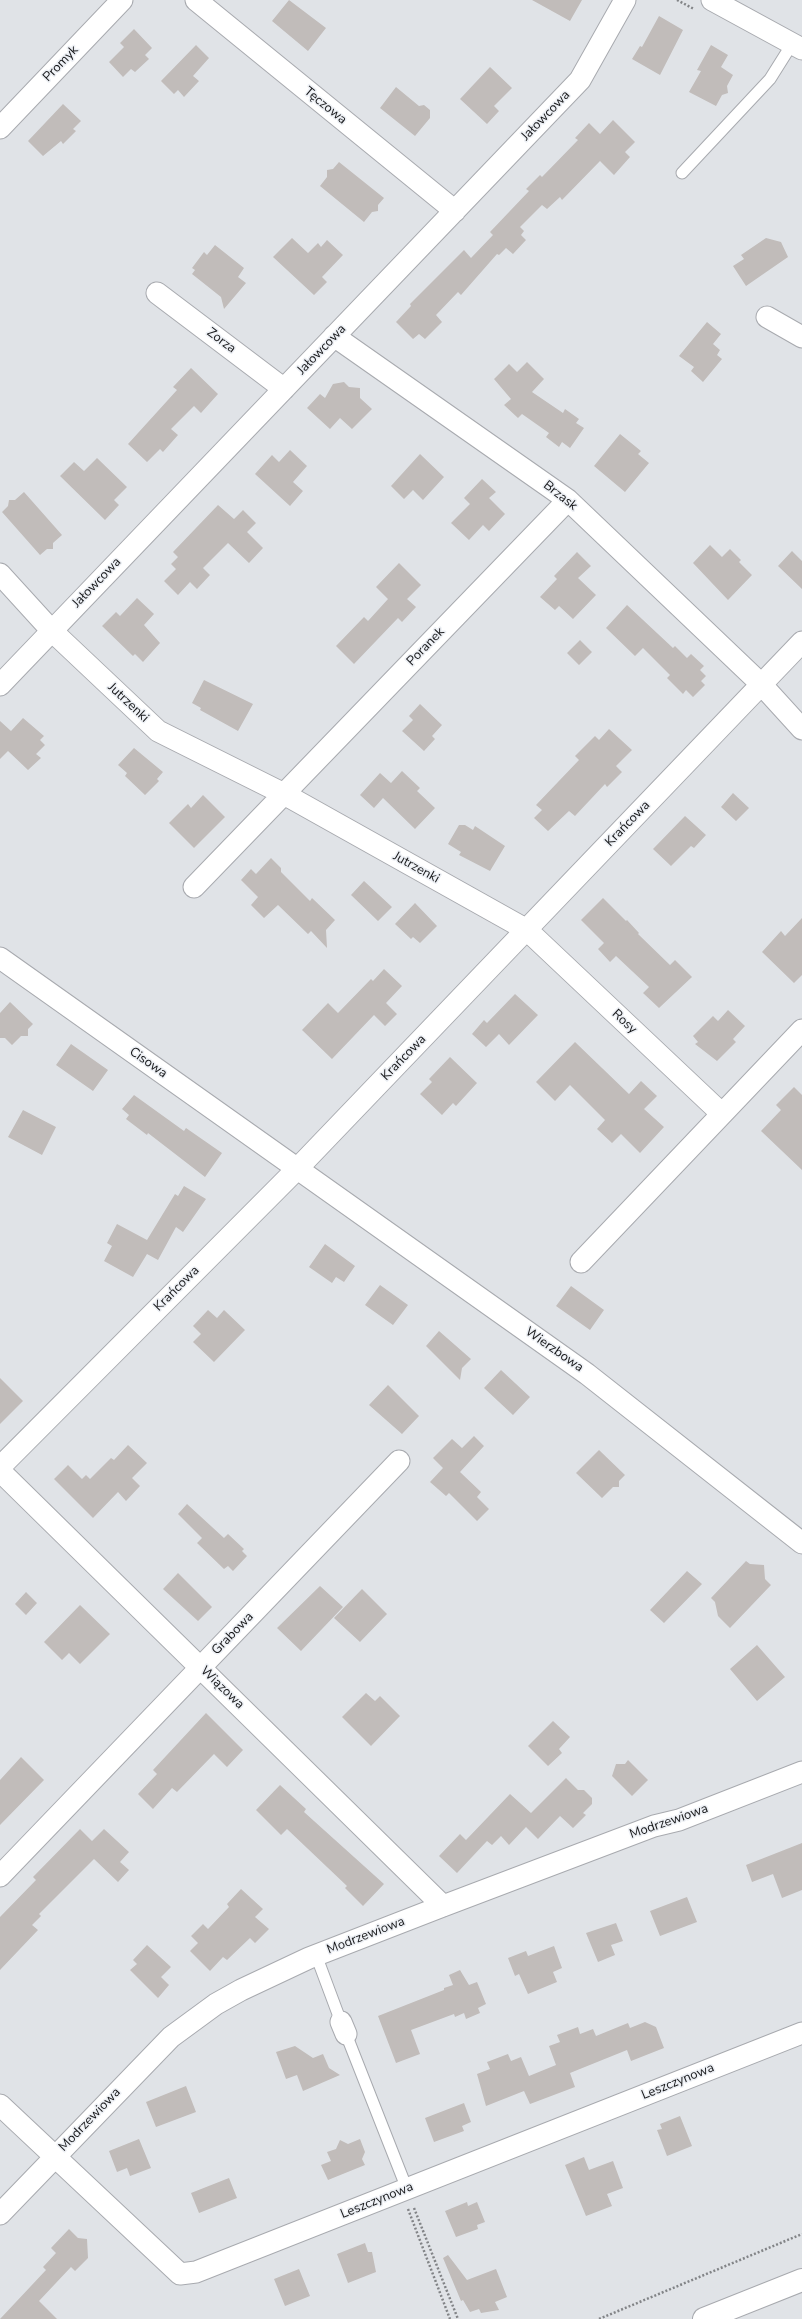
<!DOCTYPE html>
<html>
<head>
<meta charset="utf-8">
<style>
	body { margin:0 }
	canvas { display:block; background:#e0e3e7 }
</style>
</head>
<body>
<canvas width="802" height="2319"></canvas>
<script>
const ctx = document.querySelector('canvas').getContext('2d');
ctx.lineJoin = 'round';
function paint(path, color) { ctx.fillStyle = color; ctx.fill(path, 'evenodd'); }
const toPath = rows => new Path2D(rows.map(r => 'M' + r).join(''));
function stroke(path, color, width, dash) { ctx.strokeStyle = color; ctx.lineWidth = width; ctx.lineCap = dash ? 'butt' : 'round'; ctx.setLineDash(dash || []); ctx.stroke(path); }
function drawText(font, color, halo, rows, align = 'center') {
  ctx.font = font + ' "Nunito Sans",sans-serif'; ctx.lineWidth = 3; ctx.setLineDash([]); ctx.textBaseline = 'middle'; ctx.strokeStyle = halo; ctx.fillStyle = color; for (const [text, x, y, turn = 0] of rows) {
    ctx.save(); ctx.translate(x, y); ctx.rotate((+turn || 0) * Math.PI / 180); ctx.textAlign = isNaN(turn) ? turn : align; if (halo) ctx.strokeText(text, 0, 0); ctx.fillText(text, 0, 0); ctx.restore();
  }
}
const building = toPath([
	[289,0,326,28,308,51,272,21],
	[532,0,582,0,570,21],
	[659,16,683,30,660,75,632,59,640,46,642,47],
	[134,29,152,48,145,55,149,59,135,72,131,69,123,77,109,62,124,47,120,43],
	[196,45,209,58,193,76,199,81,184,97,178,90,174,94,161,81],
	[711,45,728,55,721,67,733,75,727,86,728,93,722,95,716,106,689,92,701,71,697,70],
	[490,67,512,88,494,106,499,111,487,124,460,99],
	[396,87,419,106,424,105,430,110,430,118,415,136,380,108],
	[63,104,81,121,73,129,76,131,63,144,61,141,43,156,28,141],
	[613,120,635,142,625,152,630,157,614,175,600,161,562,200,560,197,547,209,542,205,520,227,524,231,521,235,526,240,513,254,506,248,499,255,497,254,461,295,458,292,436,315,442,322,425,339,419,334,413,339,396,322,411,306,410,304,464,250,471,258,493,235,490,232,529,191,526,189,540,175,542,177,578,140,575,138,589,123,600,134],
	[339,162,384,198,378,205,378,211,372,212,364,222,320,186,327,177,327,170,333,169],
	[292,238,308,253,318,243,321,247,327,240,343,255,322,277,327,282,314,295,273,257],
	[766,238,781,242,788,257,746,286,733,266,744,259,741,255],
	[215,245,244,268,238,277,246,283,224,309,221,297,192,274,195,270,192,268,204,252,207,255],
	[707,322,721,334,713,344,720,350,717,355,722,359,703,382,691,371,694,367,679,356],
	[527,362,544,379,532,392,563,413,565,409,579,419,576,423,584,428,570,448,562,442,559,447,546,437,549,433,522,414,518,418,504,405,511,399,494,379,509,364,517,372],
	[191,368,218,394,201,413,194,406,171,429,178,435,163,452,160,449,147,462,128,444,177,390,173,387],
	[344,382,349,387,360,388,360,398,372,409,352,429,340,418,330,429,307,408,320,394,325,398,333,384],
	[620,434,641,451,638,454,649,463,625,492,594,466],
	[290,450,307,466,293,482,303,491,290,506,255,474,272,455,279,462],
	[420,454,444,477,423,500,413,490,404,499,391,486],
	[97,458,127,487,114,500,119,505,105,520,60,476,74,462,84,471],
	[482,479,496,492,489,498,505,514,489,531,483,525,469,540,451,523,470,504,464,498],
	[24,492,62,535,53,543,53,549,47,549,40,555,2,512,8,506,9,500,15,500],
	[218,505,234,519,243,510,256,523,247,532,263,548,249,563,228,543,203,568,210,575,197,589,190,582,178,595,164,581,176,569,171,564,178,557,173,552],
	[710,545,722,557,730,549,741,560,739,562,752,575,728,600,693,563],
	[792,551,802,561,802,589,778,566],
	[577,552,591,566,578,578,596,595,573,619,559,606,555,610,540,597,557,579,554,576],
	[399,563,421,585,407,599,416,607,402,622,398,618,354,664,336,646,364,617,368,621,388,599,376,587],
	[137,598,154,614,144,625,160,643,143,662,135,654,133,656,102,626,116,612,120,616],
	[627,605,673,648,675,646,687,658,691,654,704,666,700,670,706,676,701,681,705,685,693,697,686,690,683,694,667,678,670,675,643,648,635,656,606,628],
	[580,640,592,652,579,665,567,653],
	[204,680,253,704,238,731,200,710,201,708,192,703],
	[420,704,442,725,432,736,435,739,424,751,402,731,413,720,409,716],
	[23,718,44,736,40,740,45,745,36,754,41,758,28,770,8,751,0,759,0,721,11,731],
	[609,729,632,750,616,766,622,772,607,787,605,784,575,816,569,811,548,831,534,818,542,810,536,805,579,760,575,756,595,736,599,740],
	[134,748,163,772,157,779,159,781,145,795,125,776,127,773,118,765],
	[402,771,420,788,417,791,435,808,415,829,383,798,374,808,360,795,380,773,391,783],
	[733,793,749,808,736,821,721,807],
	[203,795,225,817,194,848,169,823,188,804,191,808],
	[685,816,706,835,694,848,691,846,671,866,653,849],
	[459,825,465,825,473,830,475,826,505,846,490,871,459,855,461,852,448,844],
	[271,858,281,868,281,872,310,901,312,898,335,920,326,930,327,948,311,931,308,934,278,905,264,918,251,905,258,897,241,880,251,869,256,874],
	[364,881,392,907,378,921,351,895],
	[603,898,626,921,627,920,639,933,638,934,670,965,675,960,692,977,659,1008,643,993,649,987,616,956,610,962,598,949,604,943,581,920],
	[415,903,437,926,420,943,413,937,411,939,395,924],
	[802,918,802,975,794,983,762,952,781,931,785,936],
	[384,969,402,986,386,1003,397,1014,385,1026,374,1015,332,1059,302,1030,328,1003,338,1013,371,979,373,981],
	[515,994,538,1015,509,1045,499,1034,486,1047,472,1034,484,1020,487,1023],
	[10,1002,33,1024,28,1029,28,1036,21,1036,12,1045,5,1038,0,1038,0,1013],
	[728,1010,745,1026,733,1039,736,1042,717,1061,695,1044,698,1042,693,1036,713,1016,718,1021],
	[575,1042,629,1094,641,1081,657,1096,644,1109,664,1127,640,1153,621,1134,612,1143,597,1129,605,1120,570,1085,555,1101,536,1082],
	[71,1044,108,1070,93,1091,56,1065],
	[450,1057,477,1083,456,1106,453,1103,442,1115,420,1094,432,1082,429,1079],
	[794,1087,802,1095,802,1170,761,1131,781,1110,776,1105],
	[134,1095,184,1131,186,1128,222,1153,205,1177,148,1133,147,1135,126,1119,129,1115,122,1109],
	[23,1110,56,1127,42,1155,8,1137],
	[184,1186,206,1199,183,1232,176,1227,158,1260,147,1254,133,1277,104,1261,112,1246,107,1243,117,1224,147,1240,175,1194,178,1196],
	[325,1244,355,1266,344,1282,336,1277,332,1283,309,1267],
	[380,1285,408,1305,393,1325,365,1305],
	[571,1286,604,1310,590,1330,556,1306],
	[208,1310,217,1318,224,1310,245,1330,214,1362,193,1342,201,1334,193,1326],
	[439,1331,471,1359,462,1368,460,1380,426,1346],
	[501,1370,530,1397,513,1415,484,1388],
	[0,1378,23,1401,0,1424],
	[388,1385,419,1416,402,1434,369,1405],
	[474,1436,484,1446,460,1472,481,1492,477,1497,489,1509,477,1521,449,1493,446,1496,430,1482,443,1468,433,1458,452,1439,462,1448],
	[128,1445,147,1463,132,1478,140,1486,126,1501,118,1492,93,1518,54,1479,68,1465,82,1479,86,1475,90,1479,111,1458,114,1460],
	[599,1450,625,1475,619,1481,619,1487,613,1487,602,1498,576,1473],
	[187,1504,224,1538,228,1534,244,1549,242,1551,247,1556,233,1571,228,1566,224,1569,197,1543,202,1538,178,1514],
	[746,1561,750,1564,764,1565,765,1579,771,1585,730,1628,718,1616,715,1602,711,1598],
	[687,1571,702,1584,664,1623,650,1610],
	[178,1573,212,1607,198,1621,163,1589],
	[320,1586,343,1607,301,1651,277,1628],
	[362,1589,387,1614,360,1642,334,1618],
	[26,1592,37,1603,26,1615,15,1604],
	[80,1605,110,1634,80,1664,69,1653,62,1660,44,1642],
	[757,1645,785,1677,757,1701,730,1669],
	[366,1693,375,1701,380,1696,400,1716,371,1746,342,1717],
	[206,1713,243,1750,227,1767,214,1754,177,1792,172,1788,153,1809,138,1794,157,1774,153,1770],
	[553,1721,570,1737,559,1749,562,1753,548,1766,528,1746],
	[21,1757,44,1780,0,1825,0,1780],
	[628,1760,648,1780,632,1796,612,1776,616,1764,625,1764],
	[566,1778,578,1790,584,1790,592,1798,592,1804,583,1813,586,1815,573,1828,560,1816,538,1839,526,1827,509,1845,501,1836,492,1845,487,1841,457,1873,439,1856,460,1834,466,1840,510,1794,531,1813],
	[280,1785,306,1809,304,1812,384,1884,363,1906,345,1888,347,1886,287,1829,281,1835,256,1810],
	[80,1829,92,1841,104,1829,129,1852,120,1862,129,1870,118,1882,94,1859,39,1914,41,1916,32,1925,38,1930,0,1970,0,1917,36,1880,33,1877],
	[802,1843,802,1890,782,1898,773,1874,752,1882,746,1865],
	[241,1889,263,1909,255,1917,269,1929,255,1943,250,1938,227,1960,223,1957,210,1971,190,1951,198,1943,191,1936,203,1924,208,1929,229,1907,227,1904],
	[687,1897,697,1922,660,1936,650,1911],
	[616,1923,623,1941,611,1945,615,1955,598,1962,586,1933],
	[147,1945,171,1967,161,1977,169,1985,158,1998,130,1970,137,1964,133,1960],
	[554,1946,562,1968,553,1972,557,1982,528,1994,519,1974,515,1976,508,1958,526,1951,528,1956],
	[460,1970,469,1985,477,1982,486,2004,478,2008,480,2013,466,2019,464,2013,455,2017,454,2014,411,2030,420,2054,396,2063,378,2016,444,1990,444,1988,453,1985,449,1975],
	[645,2022,656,2027,664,2048,631,2061,627,2050,570,2073,575,2087,530,2104,524,2091,486,2106,477,2074,490,2069,487,2062,508,2054,511,2061,521,2057,529,2076,556,2065,549,2046,560,2042,557,2035,578,2027,580,2034,593,2029,596,2036,628,2023,630,2028],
	[295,2046,313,2058,323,2054,329,2068,340,2075,303,2091,297,2075,286,2079,276,2052],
	[186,2086,196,2112,156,2127,146,2102],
	[464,2103,471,2122,462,2126,464,2131,434,2142,425,2118],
	[680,2116,692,2146,667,2156,657,2130,662,2129,660,2124],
	[139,2139,151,2168,130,2176,127,2168,117,2172,109,2151],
	[360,2139,365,2152,362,2159,365,2165,328,2180,321,2165,331,2161,327,2152,336,2149,340,2140,348,2144],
	[584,2157,589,2170,613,2161,623,2188,607,2194,612,2206,586,2216,565,2165],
	[229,2178,237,2198,199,2213,191,2193],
	[467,2202,468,2206,477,2202,485,2222,477,2225,478,2229,456,2237,445,2211],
	[69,2229,78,2238,87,2239,88,2258,75,2271,71,2267,39,2301,57,2319,0,2319,46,2270,43,2267,56,2253,51,2248],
	[365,2243,368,2252,372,2252,376,2272,348,2283,337,2254],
	[448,2255,467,2280,496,2269,507,2297,495,2302,499,2310,481,2313,479,2309,470,2312,463,2300,461,2301,443,2258],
	[299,2269,310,2296,285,2306,274,2279]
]);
const path = toPath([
	[677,0,694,9],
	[414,2208,458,2319],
	[408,2209,450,2319],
	[599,2319,802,2234]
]);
const service = toPath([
	[682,173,770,79,792,44],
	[316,1955,341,2022],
	[346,2034,407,2189]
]);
const minor = toPath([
	[196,0,455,211],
	[712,0,802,49],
	[0,128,122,0],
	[157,293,284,389],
	[767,317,802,337],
	[334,336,568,500,761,684,802,729],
	[0,574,52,631,158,731,284,794,527,930,721,1113],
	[0,685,580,80,625,0],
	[194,887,568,500],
	[0,958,587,1374,802,1543],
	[581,1262,802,1030],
	[0,1467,297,1169,802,642],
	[0,1471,443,1906],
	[0,1876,399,1461],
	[341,2022,346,2034],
	[0,2105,180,2274,196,2272,802,2033],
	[0,2214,171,2037,216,2004,241,1990,309,1958,443,1906,654,1826,679,1820,802,1772]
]);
const tertiary = toPath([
	[704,2319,802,2280]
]);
const streetNames = [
	["Promyk",61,64,-46],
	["Tęczowa",325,106,39],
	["Jałowcowa",546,116,-46],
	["Zorza",221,341,37],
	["Jałowcowa",322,350,-46],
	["Brzask",560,496,38],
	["Jałowcowa",97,583,-46],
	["Poranek",426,647,-46],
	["Jutrzenki",128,703,43],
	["Krańcowa",628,824,-46],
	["Jutrzenki",416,868,29],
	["Rosy",624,1022,43],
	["Krańcowa",404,1058,-46],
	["Cisowa",148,1063,35],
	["Krańcowa",177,1289,-45],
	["Wierzbowa",554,1350,35],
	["Grabowa",233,1634,-46],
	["Wiązowa",222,1688,44],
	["Modrzewiowa",669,1822,-19],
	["Modrzewiowa",366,1936,-21],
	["Leszczynowa",678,2082,-22],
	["Modrzewiowa",90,2120,-46],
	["Leszczynowa",377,2201,-22]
];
paint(building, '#c1bcba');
stroke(service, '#a8aaaf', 13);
stroke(minor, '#a8aaaf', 23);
stroke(tertiary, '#a8aaaf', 24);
stroke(path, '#828487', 2.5, [2, 2]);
stroke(service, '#fff', 11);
stroke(minor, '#fff', 21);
stroke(tertiary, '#fff', 22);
drawText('13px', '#161719', '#edf0f5', streetNames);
</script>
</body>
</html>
